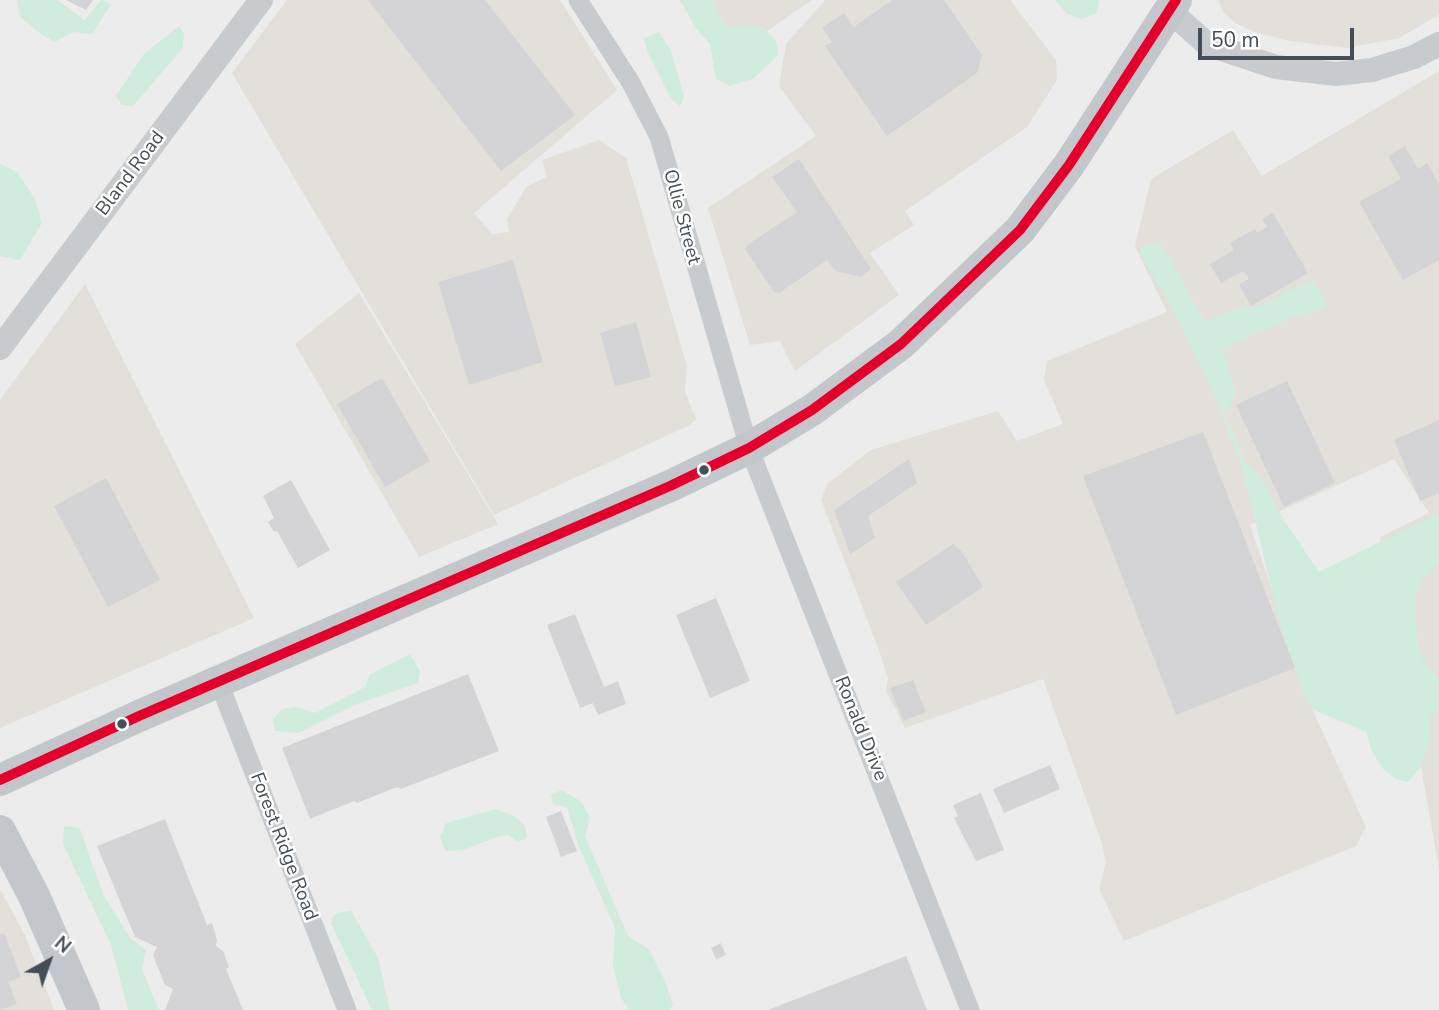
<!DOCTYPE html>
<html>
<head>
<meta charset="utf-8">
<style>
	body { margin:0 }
	#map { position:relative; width:1439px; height:1010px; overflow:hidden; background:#edecec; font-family:"Nunito Sans",sans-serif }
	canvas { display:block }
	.north { position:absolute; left:14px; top:926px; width:70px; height:70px; -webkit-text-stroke:5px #fff; paint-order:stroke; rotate:40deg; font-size:19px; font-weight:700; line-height:28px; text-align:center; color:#444e58 }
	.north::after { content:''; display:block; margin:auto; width:24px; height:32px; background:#444e58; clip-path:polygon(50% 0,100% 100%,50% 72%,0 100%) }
	.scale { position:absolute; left:1198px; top:28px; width:156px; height:32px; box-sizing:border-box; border:4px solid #444e58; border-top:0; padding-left:9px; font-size:21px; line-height:24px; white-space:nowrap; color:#444e58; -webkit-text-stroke:5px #fff; paint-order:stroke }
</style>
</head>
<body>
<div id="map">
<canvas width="1439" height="1010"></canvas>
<div class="north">N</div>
<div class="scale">50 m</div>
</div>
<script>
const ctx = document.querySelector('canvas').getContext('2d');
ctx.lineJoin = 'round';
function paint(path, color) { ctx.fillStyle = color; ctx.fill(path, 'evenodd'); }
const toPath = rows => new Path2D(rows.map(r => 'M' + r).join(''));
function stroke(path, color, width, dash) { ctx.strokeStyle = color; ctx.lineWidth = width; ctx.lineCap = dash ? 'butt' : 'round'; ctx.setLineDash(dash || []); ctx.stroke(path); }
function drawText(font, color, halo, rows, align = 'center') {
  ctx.font = font + ' "Nunito Sans",sans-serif'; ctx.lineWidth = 5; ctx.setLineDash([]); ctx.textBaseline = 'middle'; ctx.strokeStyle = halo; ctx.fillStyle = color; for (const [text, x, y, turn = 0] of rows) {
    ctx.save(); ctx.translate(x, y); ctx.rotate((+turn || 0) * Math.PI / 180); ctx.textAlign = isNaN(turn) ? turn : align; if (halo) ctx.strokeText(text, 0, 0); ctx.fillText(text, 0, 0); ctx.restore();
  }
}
const commercial = toPath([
	[287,0,560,0,617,90,474,213,492,234,509,232,507,219,526,187,547,177,542,160,599,140,626,158,687,366,685,392,696,419,690,425,494,515,232,73],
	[695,0,812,0,732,55],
	[825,0,1010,0,1056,60,1057,80,1027,127,905,211,914,225,870,253,899,295,795,371,780,341,750,345,708,208,816,136,779,86,786,44],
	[1218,0,1439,0,1439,15,1399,38,1347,48,1289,41,1254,32,1235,23,1224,13],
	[1439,71,1439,868,1380,537,1429,513,1394,459,1250,525,1314,713,1366,827,1356,846,1124,941,1099,889,1106,862,1101,841,1043,679,905,728,886,691,888,679,880,653,821,500,827,484,871,450,998,411,1017,441,1063,424,1044,380,1047,361,1167,312,1135,246,1151,179,1233,130,1262,176],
	[85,284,254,618,0,728,0,400],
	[359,293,498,524,419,557,295,344],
	[0,889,25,935,54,1010,0,1010]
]);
const green = toPath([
	[17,0,57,0,85,20,101,0,111,4,92,34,74,32,55,42,36,31,19,15],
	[680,0,711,0,729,29,747,25,763,28,775,39,779,54,753,79,729,86,716,79,710,44,695,27],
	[1055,0,1099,0,1097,13,1082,19,1067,14],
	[179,26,184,34,183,48,133,106,122,105,116,96,143,55],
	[659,32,671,51,684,97,680,106,671,99,647,51,644,39],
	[0,164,17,172,35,199,42,223,20,260,0,256],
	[1159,240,1205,322,1240,308,1260,306,1311,280,1328,303,1317,312,1300,314,1222,348,1236,392,1230,406,1224,412,1242,453,1243,462,1256,470,1284,520,1319,572,1439,513,1439,564,1433,567,1417,589,1415,607,1418,646,1424,662,1439,677,1439,709,1429,717,1431,734,1425,755,1420,768,1408,782,1396,779,1382,768,1372,751,1366,732,1314,710,1304,695,1282,632,1243,470,1216,398,1168,300,1140,255,1141,248],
	[410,654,420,671,418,683,357,704,299,733,275,731,273,719,282,709,296,707,315,713,365,687,370,674],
	[561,790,581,801,590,818,585,836,628,936,649,949,665,981,673,1005,669,1010,629,1010,621,998,613,965,615,928,579,847,567,808,553,804,551,795],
	[496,809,514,816,525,826,527,837,519,842,508,835,497,837,463,850,446,851,440,837,446,823],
	[72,826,80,829,103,894,130,938,146,950,142,969,159,1010,128,1010,111,945,63,844,64,827],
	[351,910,378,958,390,1010,372,1010,331,923,334,914]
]);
const building = toPath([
	[66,0,93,0,86,10],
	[368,0,485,0,575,115,501,171],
	[892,0,944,0,982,55,977,73,887,136,825,46,832,42,822,28,844,13,854,27],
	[1405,146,1418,169,1427,163,1439,184,1439,260,1403,280,1359,202,1401,179,1388,156],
	[799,159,871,269,861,277,836,271,827,260,779,293,774,292,745,249,747,245,797,212,772,177],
	[1273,213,1308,273,1251,306,1239,284,1249,279,1244,271,1221,283,1210,264,1234,250,1230,243,1255,229,1257,233,1267,227,1262,219],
	[513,260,543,362,469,385,438,282],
	[636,322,651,377,615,386,600,333],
	[382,378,430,461,385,487,337,404],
	[1287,381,1335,483,1284,507,1236,405],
	[1439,420,1439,493,1420,501,1394,440],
	[1203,432,1295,668,1176,715,1083,476],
	[909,459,917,483,868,516,875,538,850,554,834,510],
	[106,478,160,580,108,607,54,506],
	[291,480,330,550,298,568,277,531,274,532,268,522,274,518,263,496],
	[953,544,962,552,983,587,926,625,896,582],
	[716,598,750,681,710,698,676,615],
	[575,614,604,687,618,681,626,704,598,715,593,703,580,708,547,625],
	[468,674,499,751,401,789,397,787,357,803,354,801,310,819,282,748],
	[913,680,926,712,903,721,890,688],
	[1050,765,1060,789,1004,813,993,789],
	[981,793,1004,850,976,861,954,818,958,816,953,805],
	[561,811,577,851,561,857,546,817],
	[165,819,207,925,212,923,217,940,216,946,223,951,229,967,226,969,243,1010,165,1010,173,989,165,985,153,955,157,947,135,937,97,846],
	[4,933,21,977,8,982,17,1004,0,1010,0,935],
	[721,943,726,955,716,959,711,948],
	[906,956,927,1010,768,1010]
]);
const minor = toPath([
	[578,0,631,83,659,137,749,448,970,1010],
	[219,683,347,1010]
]);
const tertiary = toPath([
	[1171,12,1207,44,1276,67,1336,74,1372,70,1414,57,1439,44],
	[0,348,261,0]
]);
const primary = toPath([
	[0,780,139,716,670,486,749,448,812,410,901,344,1020,230,1069,165,1176,0],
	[0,831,34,896,84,1010]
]);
const bus1 = toPath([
	[0,780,139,716,670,486,749,448,812,410,901,344,1020,230,1069,165,1176,0]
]);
const markers = [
	[704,470,6,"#444e58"],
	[122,724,6,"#444e58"]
];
const streetNames = [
	["Bland Road",131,174,-53],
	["Ollie Street",681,217,75],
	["Ronald Drive",860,729,68],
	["Forest Ridge Road",283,847,69]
];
paint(commercial, '#e2e0d9');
paint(green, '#d0ecdc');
paint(building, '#d4d4d6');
stroke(minor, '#c8cbcd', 19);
stroke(tertiary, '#c8cbcd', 24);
stroke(primary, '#c3c7cb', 32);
stroke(bus1, '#e4002b', 10);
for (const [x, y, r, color] of markers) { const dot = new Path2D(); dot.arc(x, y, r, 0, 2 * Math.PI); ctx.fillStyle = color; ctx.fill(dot); stroke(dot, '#fff', 2.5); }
drawText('19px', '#444e58', '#fff', streetNames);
</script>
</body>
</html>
